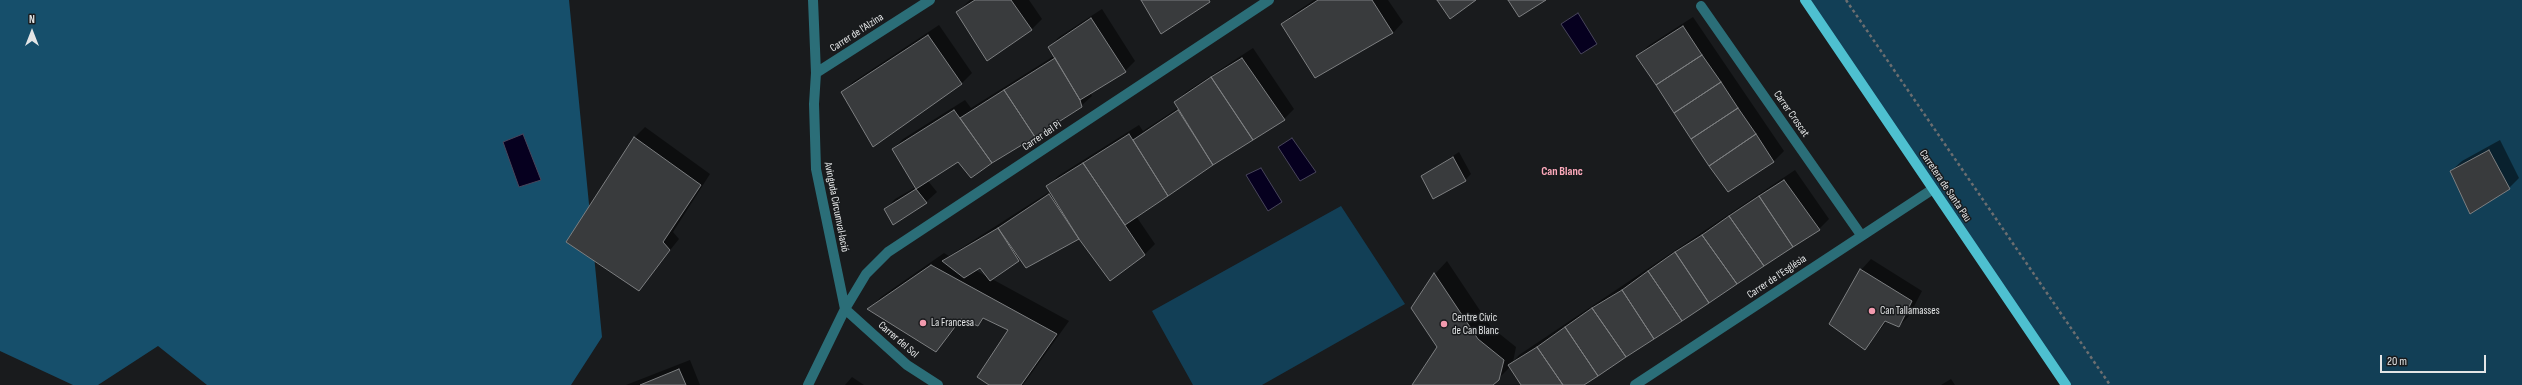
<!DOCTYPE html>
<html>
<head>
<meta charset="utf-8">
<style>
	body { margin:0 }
	#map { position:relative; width:2522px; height:385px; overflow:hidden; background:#191b1d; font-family:"Sofia Sans Condensed",sans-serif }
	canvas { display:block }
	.north { position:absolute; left:12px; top:12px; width:40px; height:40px; -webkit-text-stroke:3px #191b1d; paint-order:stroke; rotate:0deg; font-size:11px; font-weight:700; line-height:16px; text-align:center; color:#e3e5e6 }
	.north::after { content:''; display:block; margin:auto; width:14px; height:18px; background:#e3e5e6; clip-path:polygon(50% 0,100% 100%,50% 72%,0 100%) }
	.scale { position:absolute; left:2380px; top:355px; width:106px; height:18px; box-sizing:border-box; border:2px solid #e3e5e6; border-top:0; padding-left:5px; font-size:12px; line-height:14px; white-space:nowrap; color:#e3e5e6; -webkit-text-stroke:3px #191b1d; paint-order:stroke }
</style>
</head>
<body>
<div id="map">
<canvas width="2522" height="385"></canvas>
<div class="north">N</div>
<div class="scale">20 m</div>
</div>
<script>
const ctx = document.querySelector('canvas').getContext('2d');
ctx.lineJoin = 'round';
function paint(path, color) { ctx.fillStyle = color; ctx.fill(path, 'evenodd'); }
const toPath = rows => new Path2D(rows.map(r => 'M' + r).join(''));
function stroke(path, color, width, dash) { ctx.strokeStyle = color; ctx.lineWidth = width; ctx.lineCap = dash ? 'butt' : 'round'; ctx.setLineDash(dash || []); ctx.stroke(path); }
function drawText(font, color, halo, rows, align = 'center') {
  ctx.font = font + ' "Sofia Sans Condensed",sans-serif'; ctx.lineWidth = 3; ctx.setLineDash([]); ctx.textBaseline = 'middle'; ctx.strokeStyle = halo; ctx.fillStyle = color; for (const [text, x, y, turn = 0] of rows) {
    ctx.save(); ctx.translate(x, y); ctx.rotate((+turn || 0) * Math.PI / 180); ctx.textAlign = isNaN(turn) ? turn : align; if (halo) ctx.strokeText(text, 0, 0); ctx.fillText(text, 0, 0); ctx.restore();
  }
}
const green = toPath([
	[1805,0,2522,0,2522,385,2066,385],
	[1341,206,1405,304,1262,385,1193,385,1152,311]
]);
const forest = toPath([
	[0,0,569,0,602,337,571,385,207,385,158,346,98,385,73,385,0,351]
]);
const water = toPath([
	[1578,13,1597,44,1581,54,1561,24,1578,13],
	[523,134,541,180,519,187,503,142,523,134],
	[1292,138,1316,172,1300,181,1278,147,1292,138],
	[1261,168,1282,202,1268,211,1246,175,1261,168]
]);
const shadow = toPath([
	[970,0,1029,0,1042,19,1031,30,957,12],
	[1314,0,1388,0,1403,22,1393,33,1282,24,1293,14],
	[1102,9,1135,61,1125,71,1090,92,1092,96,1081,106,971,177,958,160,928,181,937,192,926,202,894,223,885,210,895,199,916,187,893,149,903,139,965,100,971,108,1054,56,1049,47,1059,37],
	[1693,17,1784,151,1774,161,1728,191,1637,57,1648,46],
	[939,25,972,73,962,83,873,145,842,93,853,82],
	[1253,48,1294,109,1284,119,1212,164,1136,216,1155,244,1145,254,1110,279,1079,238,1026,267,1020,260,992,279,1069,321,1023,385,991,385,1009,329,985,318,978,325,963,319,936,351,869,309,881,297,944,253,949,256,1049,192,1047,187,1058,176,1139,125,1143,131,1178,108,1175,102,1186,92],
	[981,266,988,277,975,270],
	[645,127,710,174,673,232,679,239,638,290,568,242,635,137],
	[2500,140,2519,178,2509,188,2451,171,2462,161],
	[1459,152,1471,174,1465,180,1422,176],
	[1795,170,1829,219,1819,229,1582,385,1522,385,1510,367,1492,385,1413,385,1438,347,1412,308,1435,274,1447,261,1491,327,1516,347,1513,362,1519,355],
	[1871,259,1922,291,1909,316,1899,326,1887,321,1865,349,1861,270],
	[690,360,700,385,626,385],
	[852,377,864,385,845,385],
	[1951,379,1955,385,1941,385]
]);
const building = toPath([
	[975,0,1011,0,1032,30,987,61,956,12,975,0],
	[1141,0,1209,0,1210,2,1161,34,1141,0],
	[1318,0,1372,0,1393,33,1315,78,1281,24,1318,0],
	[1437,0,1476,0,1450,19,1437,0],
	[1508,0,1546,0,1519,17,1508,0],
	[1091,18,1126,72,1080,100,1048,47,1091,18],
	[1683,26,1702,55,1656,85,1636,56,1683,26],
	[928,35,962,84,873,147,841,92,928,35],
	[1702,55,1721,82,1674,113,1656,85,1702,55],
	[1055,58,1080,100,1082,107,1035,137,1004,90,1055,58],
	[1242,58,1285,120,1253,140,1211,77,1242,58],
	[1211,77,1253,140,1213,165,1174,102,1211,77],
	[1721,82,1738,108,1691,139,1674,113,1721,82],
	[1004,90,1035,137,992,163,960,118,1004,90],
	[1738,108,1756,134,1709,166,1691,139,1738,108],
	[954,110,992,163,971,178,958,162,916,189,892,149,954,110],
	[1178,110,1213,165,1168,196,1133,140,1178,110],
	[1129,134,1168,196,1125,225,1083,163,1129,134],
	[1756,134,1774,162,1728,192,1709,166,1756,134],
	[634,137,701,185,663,242,670,250,639,291,566,242,634,137],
	[2489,150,2510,189,2470,214,2450,171,2489,150],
	[1453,157,1466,181,1433,199,1421,176,1453,157],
	[1083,163,1145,255,1110,281,1079,239,1046,186,1083,163],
	[1784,180,1820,230,1793,247,1759,196,1784,180],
	[916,189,927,203,893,225,884,209,916,189],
	[1049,194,1079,239,1026,268,998,228,1049,194],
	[1759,196,1793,247,1764,266,1729,216,1759,196],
	[1729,216,1764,266,1737,284,1702,235,1729,216],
	[998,228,1019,261,990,281,980,268,964,278,942,261,998,228],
	[1702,235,1737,284,1709,303,1675,252,1702,235],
	[1675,252,1709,303,1682,321,1648,271,1675,252],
	[931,265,1057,334,1021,385,989,385,977,377,1008,330,983,318,978,326,961,319,936,352,867,309,931,265],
	[1860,269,1912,301,1899,327,1885,321,1865,350,1829,324,1860,269],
	[1648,271,1682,321,1654,339,1622,290,1648,271],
	[1434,273,1478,339,1504,360,1499,380,1493,385,1412,385,1437,347,1411,308,1434,273],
	[1622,290,1654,339,1626,357,1592,308,1622,290],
	[1592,308,1626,357,1598,376,1565,327,1592,308],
	[1565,327,1598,376,1584,385,1563,385,1537,347,1565,327],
	[1537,347,1563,385,1521,385,1508,365,1537,347],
	[679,369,686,385,640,385,679,369]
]);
const path = toPath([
	[1846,0,2110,385]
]);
const minor = toPath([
	[1701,6,1861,235],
	[816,73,930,0],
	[808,385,845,309,816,169,814,104,816,73,813,0],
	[938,385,907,365,845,309,866,274,888,252,1269,0],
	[1635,385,1933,189]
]);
const major = toPath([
	[1805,0,2066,385]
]);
const markers = [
	[1872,311,4,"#f29aae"],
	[923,323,4,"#f29aae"],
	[1444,324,4,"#f29aae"]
];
const streetNames = [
	["Carrer de l'Alzina",857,33,-33],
	["Carrer Croscat",1791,114,55],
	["Carrer del Pi",1042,136,-34],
	["Carretera de Santa Pau",1945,186,56],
	["Avinguda Circumval·lació",836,207,79],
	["Carrer de l'Església",1777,277,-34],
	["Carrer del Sol",898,340,41]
];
const poiNames = [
	["Can Tallamasses",1880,311],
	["Centre Cívic",1452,318],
	["de Can Blanc",1452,331],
	["La Francesa",931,323]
];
const neighbourhoodNames = [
	["Can Blanc",1562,172]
];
paint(green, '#123f56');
paint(forest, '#164f6b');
paint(water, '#06001f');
stroke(water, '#48455b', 1);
paint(shadow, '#0007');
paint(building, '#393b3d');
stroke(building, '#7d7f81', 1);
stroke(path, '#6c6e70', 2.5, [3, 3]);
stroke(minor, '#2b6e78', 10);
stroke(major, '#4ec0d0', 10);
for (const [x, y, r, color] of markers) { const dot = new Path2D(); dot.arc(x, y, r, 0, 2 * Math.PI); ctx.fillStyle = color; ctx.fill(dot); stroke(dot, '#191b1d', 1.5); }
drawText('11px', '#e3e5e6', '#191b1d', streetNames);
drawText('11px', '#e3e5e6', '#191b1d', poiNames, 'left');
drawText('bold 12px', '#feaabc', '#191b1d', neighbourhoodNames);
</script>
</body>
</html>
